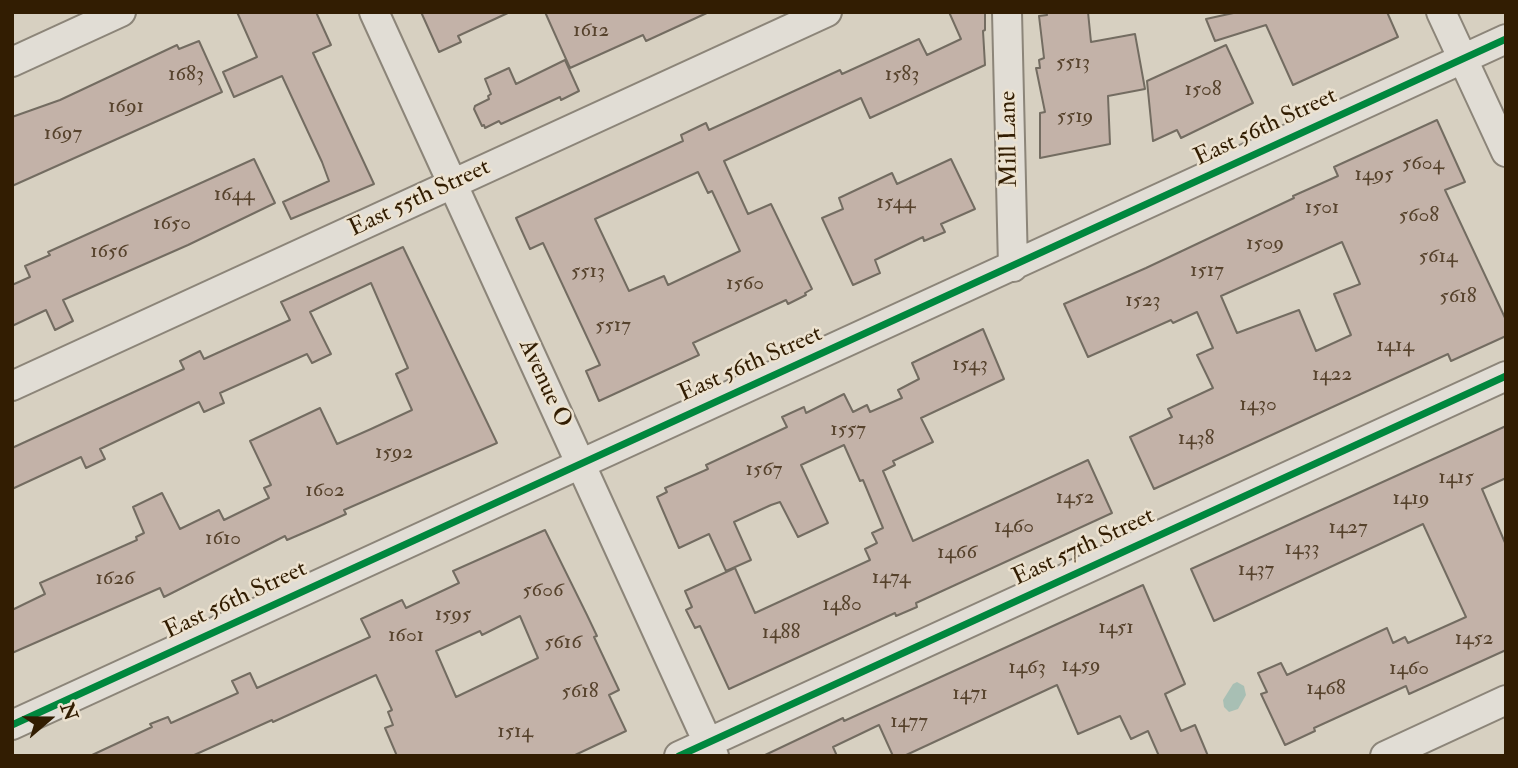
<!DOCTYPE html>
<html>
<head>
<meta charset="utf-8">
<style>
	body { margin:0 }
	#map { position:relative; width:1518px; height:768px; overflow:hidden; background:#d7d0c1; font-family:"IM FELL Double Pica",serif }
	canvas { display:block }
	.frame { position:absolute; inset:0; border:14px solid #321d02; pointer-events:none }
	.north { position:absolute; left:14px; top:684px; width:70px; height:70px; -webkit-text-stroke:5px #ece2d0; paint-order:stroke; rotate:70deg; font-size:19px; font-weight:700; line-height:28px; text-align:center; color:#321d02 }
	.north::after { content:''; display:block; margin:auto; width:24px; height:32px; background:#321d02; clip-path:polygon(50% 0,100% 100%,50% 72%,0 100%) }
</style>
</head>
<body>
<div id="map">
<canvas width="1518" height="768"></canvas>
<div class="frame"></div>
<div class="north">N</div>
</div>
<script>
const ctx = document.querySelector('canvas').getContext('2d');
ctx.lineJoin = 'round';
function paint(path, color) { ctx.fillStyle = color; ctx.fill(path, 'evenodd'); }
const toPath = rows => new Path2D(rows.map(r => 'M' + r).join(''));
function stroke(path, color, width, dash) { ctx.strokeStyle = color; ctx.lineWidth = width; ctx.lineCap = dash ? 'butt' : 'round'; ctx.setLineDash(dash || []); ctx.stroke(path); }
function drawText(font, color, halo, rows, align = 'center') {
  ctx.font = font + ' "IM FELL Double Pica",serif'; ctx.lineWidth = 5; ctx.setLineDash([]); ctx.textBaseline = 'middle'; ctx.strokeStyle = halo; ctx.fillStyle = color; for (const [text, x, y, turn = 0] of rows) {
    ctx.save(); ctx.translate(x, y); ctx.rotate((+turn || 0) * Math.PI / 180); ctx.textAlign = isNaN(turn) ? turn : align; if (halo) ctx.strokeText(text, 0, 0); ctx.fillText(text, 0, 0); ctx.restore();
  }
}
const water = toPath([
	[1237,682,1244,686,1246,695,1238,709,1229,712,1224,707,1223,700,1233,684]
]);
const building = toPath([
	[237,12,316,12,331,45,313,53,374,184,291,219,283,202,329,181,322,162,282,76,234,97,223,72,257,57,237,12],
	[421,12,510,12,458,36,461,42,439,52,421,12],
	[545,12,709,12,646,41,643,35,570,68,545,12],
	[949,12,985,12,985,30,983,31,985,65,870,118,861,98,724,161,748,214,771,204,812,289,805,293,806,295,788,304,786,300,693,343,699,355,599,401,586,371,600,365,543,243,530,249,516,218,683,141,681,135,706,123,709,130,840,70,842,74,919,39,927,55,961,39,949,12],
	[698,172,708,193,712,191,740,251,668,285,664,276,629,291,595,219,698,172],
	[1046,12,1088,12,1091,42,1135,34,1145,89,1108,96,1110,144,1040,158,1040,113,1045,112,1036,68,1040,68,1039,60,1044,58,1039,16,1047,15,1046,12],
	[1238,12,1387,12,1398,37,1293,85,1266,25,1215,41,1206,19,1238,12],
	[199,41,222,92,12,186,12,117,60,100,177,45,179,49,199,41],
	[1226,45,1253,103,1181,138,1177,130,1153,141,1147,81,1226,45],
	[565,60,579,91,561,100,560,97,501,124,499,121,485,128,484,125,482,126,474,109,475,106,489,99,488,96,491,94,485,79,509,68,516,84,565,60],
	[1437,120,1465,182,1445,190,1506,320,1506,336,1451,361,1448,354,1154,489,1130,437,1172,417,1168,409,1213,388,1197,355,1213,348,1197,312,1173,323,1171,320,1088,357,1064,304,1146,268,1294,198,1293,196,1338,176,1334,167,1437,120],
	[1342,242,1360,284,1334,294,1351,335,1316,351,1299,310,1237,333,1221,296,1342,242],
	[254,159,275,203,188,245,63,300,73,321,55,330,46,310,12,326,12,285,30,277,25,266,50,255,48,252,254,159],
	[951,159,975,209,941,224,945,232,924,241,923,237,875,260,880,273,853,285,822,218,843,209,839,198,892,173,897,184,951,159],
	[403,247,497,443,344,510,346,514,317,527,287,540,285,536,164,597,160,588,12,653,12,610,45,594,40,583,137,540,136,537,144,533,133,507,162,493,180,529,219,510,224,520,269,498,264,488,271,485,250,441,320,408,337,444,371,429,412,410,396,374,408,368,371,283,310,312,331,354,312,363,307,354,220,393,224,403,204,412,199,402,100,449,105,459,86,468,81,457,12,489,12,448,184,369,180,361,200,351,204,359,290,320,281,302,403,247],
	[983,329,1004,379,921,418,933,442,893,461,895,465,883,471,913,541,1088,460,1112,513,916,603,917,607,896,616,895,613,729,689,700,626,695,628,686,610,692,607,685,591,735,568,755,613,870,560,865,549,877,543,872,533,883,528,863,480,860,481,844,445,801,465,828,523,798,537,780,502,771,505,734,522,751,560,726,571,709,534,679,548,657,497,667,492,665,488,708,469,706,465,787,427,782,417,804,407,806,413,844,394,853,412,867,405,870,412,902,398,898,390,919,379,912,363,983,329],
	[1506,426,1506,478,1482,489,1506,545,1506,650,1409,694,1406,686,1314,728,1315,731,1285,745,1261,694,1267,692,1258,673,1281,663,1287,675,1387,628,1393,643,1405,637,1408,643,1466,617,1423,524,1214,621,1191,569,1506,426],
	[545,530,587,615,597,636,594,637,619,690,609,695,626,731,573,756,397,756,385,728,393,725,388,712,392,710,376,675,273,722,272,720,192,756,90,756,152,727,150,724,168,717,171,723,238,693,232,681,250,673,257,688,370,637,361,619,402,600,406,608,459,583,453,571,545,530],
	[520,616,538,658,456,697,436,651,480,631,482,635,520,616],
	[1143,585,1185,684,1165,694,1181,731,1195,725,1208,756,1159,756,1148,731,1131,739,1120,716,1078,734,1057,685,904,756,893,756,879,725,833,747,837,756,763,756,843,718,844,721,1143,585]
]);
const minor = toPath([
	[374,12,714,756],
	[1007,12,1013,267],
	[1441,12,1506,152],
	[12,62,121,12],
	[12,386,827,12],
	[12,725,1506,39],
	[679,756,1506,376],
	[1385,756,1506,700]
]);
const cycleway = toPath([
	[12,725,1506,39],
	[679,756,1506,376]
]);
const numberNames = [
	["1612",591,31],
	["5513",1073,63],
	["1683",186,75],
	["1583",902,75],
	["1508",1203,90],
	["1691",126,107],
	["5519",1075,117],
	["1697",63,134],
	["5604",1423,164],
	["1495",1374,175],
	["1644",234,195],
	["1544",896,203],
	["1501",1322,208],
	["5608",1419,216],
	["1650",172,224],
	["1509",1265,244],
	["1656",109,252],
	["5614",1438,257],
	["1517",1207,271],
	["5513",588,272],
	["1560",745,284],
	["5618",1458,297],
	["1523",1143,301],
	["5517",613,326],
	["1414",1395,346],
	["1543",970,365],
	["1422",1332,375],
	["1430",1258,405],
	["1557",848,430],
	["1438",1196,439],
	["1592",394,453],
	["1567",764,470],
	["1415",1456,478],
	["1602",325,491],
	["1452",1075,498],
	["1419",1411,499],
	["1460",1014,527],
	["1427",1348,528],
	["1610",223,539],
	["1433",1302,549],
	["1466",957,553],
	["1437",1256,570],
	["1474",891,578],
	["1626",115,579],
	["5606",543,591],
	["1480",842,605],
	["1595",453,615],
	["1451",1116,628],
	["1488",781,633],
	["1601",406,636],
	["1452",1474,639],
	["5616",563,643],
	["1459",1081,666],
	["1463",1027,668],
	["1460",1409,669],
	["1468",1326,689],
	["5618",580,692],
	["1471",970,694],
	["1477",909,722],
	["1514",515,732]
];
const streetNames = [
	["East 56th Street",1266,128,-25],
	["Mill Lane",1010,139,-91],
	["East 55th Street",420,199,-25],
	["East 56th Street",751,365,-24],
	["Avenue O",544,384,65],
	["East 57th Street",1084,548,-25],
	["East 56th Street",236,601,-25]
];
paint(water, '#a8bfb4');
paint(building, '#c3b2a8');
stroke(building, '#736c61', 2);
stroke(minor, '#8c8579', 32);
stroke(minor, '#e1ddd5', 28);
stroke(cycleway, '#00873e', 7);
drawText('21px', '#56422c', null, numberNames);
drawText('24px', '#321d02', '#ece2d0', streetNames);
</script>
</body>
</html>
